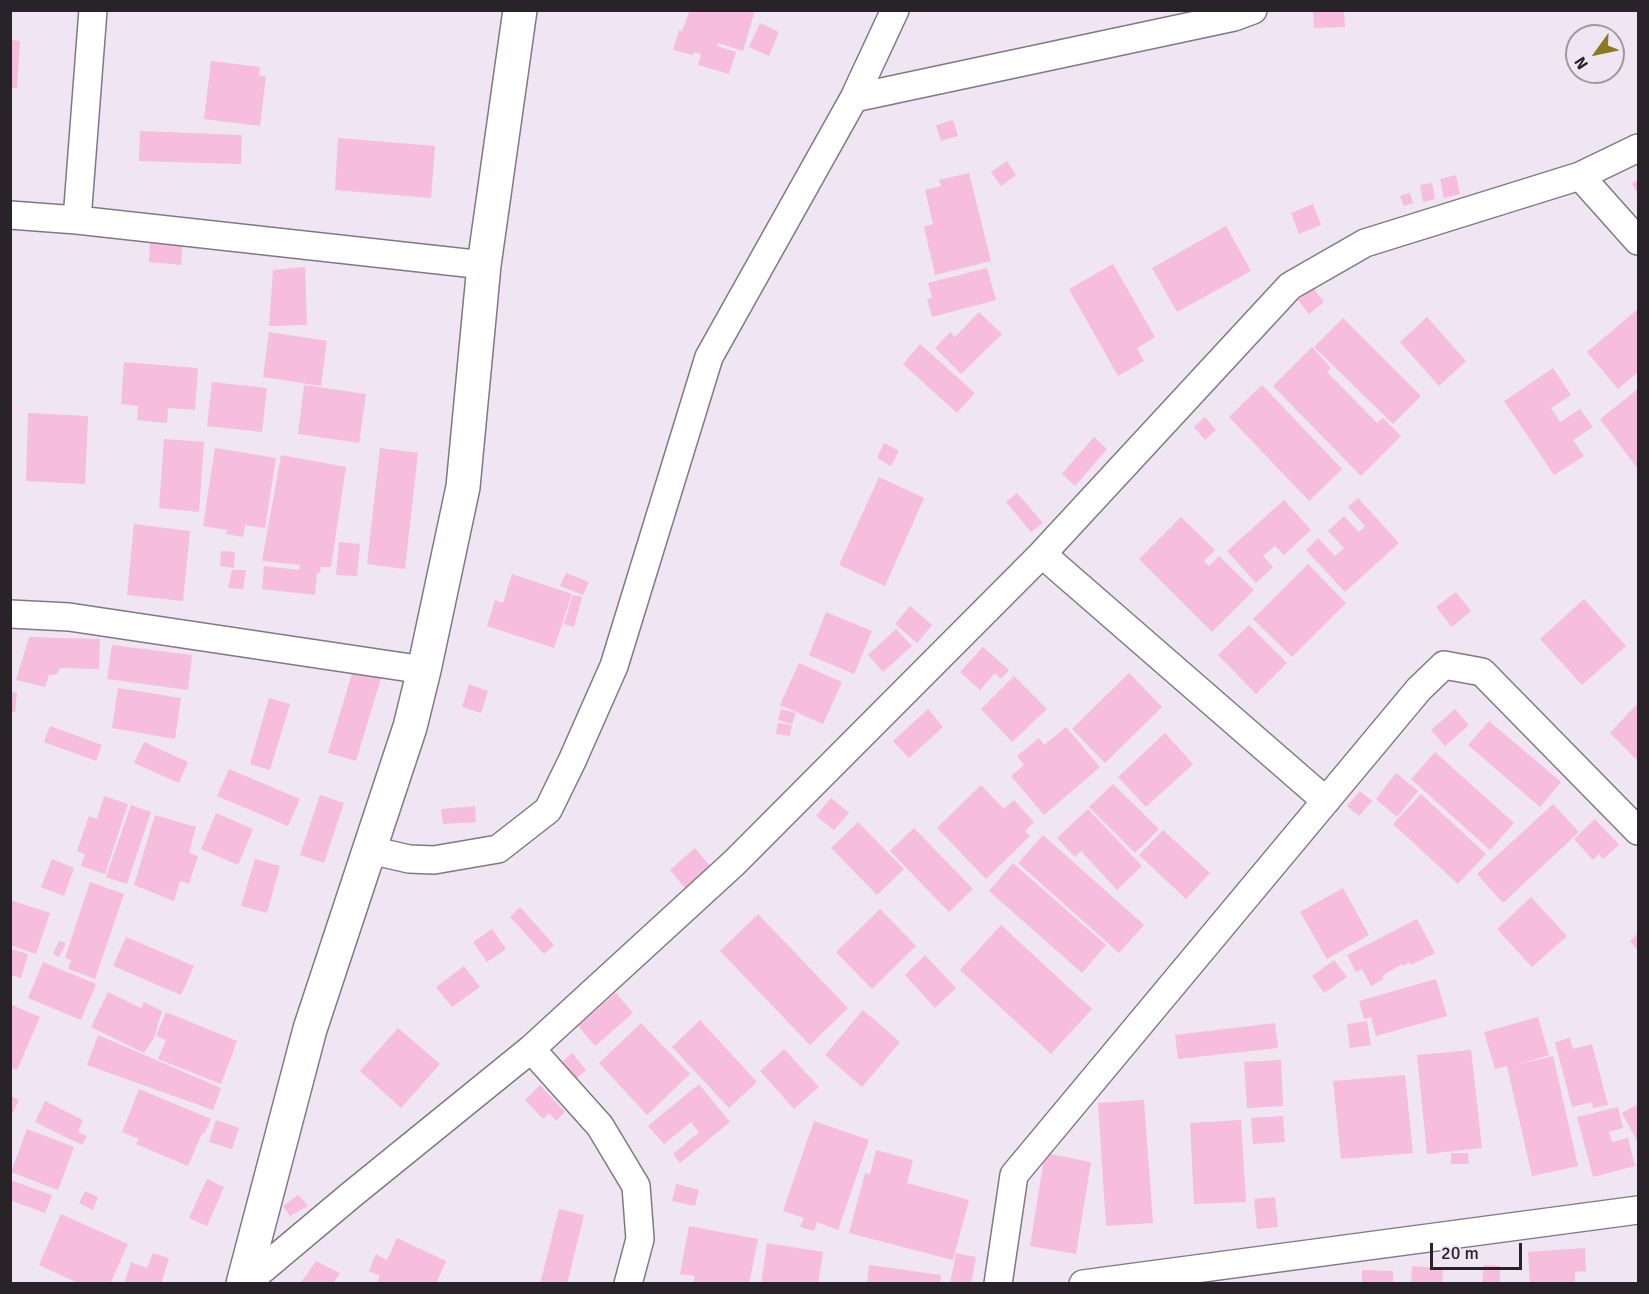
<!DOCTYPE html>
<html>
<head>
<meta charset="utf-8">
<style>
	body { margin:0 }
	#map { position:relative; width:1649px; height:1294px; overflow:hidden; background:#f0e5f2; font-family:Signika,sans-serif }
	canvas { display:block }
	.frame { position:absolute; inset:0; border:12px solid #272328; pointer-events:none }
	.north { position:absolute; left:1565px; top:24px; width:60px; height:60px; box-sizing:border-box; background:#f0e5f2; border:2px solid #a097a1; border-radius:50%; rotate:237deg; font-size:16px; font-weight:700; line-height:24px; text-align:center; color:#272328 }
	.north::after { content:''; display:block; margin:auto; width:21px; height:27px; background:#8a7b20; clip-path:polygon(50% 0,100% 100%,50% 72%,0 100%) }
	.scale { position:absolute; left:1430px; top:1243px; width:92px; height:27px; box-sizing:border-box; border:3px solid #272328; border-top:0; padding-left:8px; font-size:18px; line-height:21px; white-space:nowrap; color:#272328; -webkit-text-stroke:4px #f0e5f2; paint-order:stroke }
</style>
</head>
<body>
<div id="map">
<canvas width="1649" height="1294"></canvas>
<div class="frame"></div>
<div class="north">N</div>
<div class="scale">20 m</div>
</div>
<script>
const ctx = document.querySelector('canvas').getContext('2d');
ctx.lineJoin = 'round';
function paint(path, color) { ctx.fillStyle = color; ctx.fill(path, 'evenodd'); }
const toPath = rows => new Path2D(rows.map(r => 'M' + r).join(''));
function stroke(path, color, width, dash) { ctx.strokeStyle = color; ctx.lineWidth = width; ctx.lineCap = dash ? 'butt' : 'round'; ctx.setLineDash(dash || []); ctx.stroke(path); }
const building = toPath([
	[690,10,755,10,743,51,718,43,717,46,736,52,729,74,698,65,701,54,694,52,693,55,673,50,679,30,682,31],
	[1313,10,1344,10,1345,27,1314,28],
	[760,23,779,32,769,56,749,47],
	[10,40,20,41,17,88,10,88],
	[211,61,260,67,259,76,266,76,260,126,204,119],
	[953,120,958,136,941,141,936,125],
	[140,131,242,135,241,164,139,161],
	[338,138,435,146,431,198,335,190],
	[1007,161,1016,175,1001,186,991,172],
	[969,173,991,261,935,275,924,227,933,224,925,190,941,186,939,180],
	[1456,175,1460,194,1444,198,1440,179],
	[1638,179,1638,194,1632,184],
	[1432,183,1435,199,1423,202,1420,185],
	[1410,193,1413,203,1404,206,1400,196],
	[1313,204,1321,225,1299,234,1291,213],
	[1226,226,1251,271,1177,312,1152,268],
	[150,236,183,238,181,265,149,262],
	[1113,264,1155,337,1137,348,1144,361,1118,376,1069,289],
	[305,267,307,325,269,326,273,270],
	[987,268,996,300,932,317,927,299,932,298,928,283],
	[1313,288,1324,302,1309,314,1298,300],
	[1638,309,1638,372,1618,389,1587,352],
	[979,312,1002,334,961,374,935,348,950,332,955,337],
	[1427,317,1466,361,1439,386,1400,342],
	[1343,318,1421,396,1393,424,1314,347],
	[269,332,327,341,321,386,263,377],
	[920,344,975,393,957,413,903,364],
	[1312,347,1331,368,1327,372,1377,423,1383,418,1401,436,1361,476,1273,386],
	[124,362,198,368,195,410,168,408,167,423,137,420,138,406,121,404],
	[1553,368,1571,395,1551,408,1560,422,1580,409,1593,427,1573,440,1584,456,1554,475,1504,401],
	[212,382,267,388,262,432,207,426],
	[304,385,366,394,359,443,298,434],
	[1262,385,1342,469,1309,501,1229,417],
	[1638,389,1638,469,1600,419],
	[28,413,88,416,85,484,26,481],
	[1205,417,1216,430,1205,440,1194,427],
	[1094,437,1107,449,1075,486,1062,474],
	[164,439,204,442,199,512,159,508],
	[884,443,899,451,891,466,877,458],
	[215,448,276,458,265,528,245,525,243,537,226,534,227,530,203,526],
	[380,448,418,453,405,569,367,564],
	[281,455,346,467,331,567,321,567,320,573,317,573,315,595,262,589,264,566,299,570,300,565,262,561],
	[879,477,924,498,885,586,839,565],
	[1017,493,1043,523,1031,532,1006,502],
	[1358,498,1399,543,1345,592,1306,550,1318,538,1335,556,1344,548,1328,531,1344,516,1359,532,1365,526,1348,507],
	[1284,500,1311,530,1284,555,1275,546,1263,556,1273,567,1256,583,1227,551],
	[1181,517,1215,550,1204,561,1209,566,1219,556,1254,590,1212,632,1139,559],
	[134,524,190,531,183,601,127,595],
	[339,542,360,544,357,576,336,575],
	[221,551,235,552,234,568,220,566],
	[1308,564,1346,603,1292,657,1253,619],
	[232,570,246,570,243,589,228,588],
	[566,573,589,582,583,595,560,586],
	[512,574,572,594,554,648,487,626,495,600,503,603],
	[1456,592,1471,611,1452,627,1436,607],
	[573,595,582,597,574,627,564,624],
	[1584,599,1626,646,1582,685,1540,639],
	[910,606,932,625,917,643,895,624],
	[826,612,872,631,854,674,809,655],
	[1249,625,1287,663,1256,694,1218,655],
	[896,629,912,646,883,672,868,655],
	[29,637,100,639,99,669,60,668,57,674,49,675,45,687,16,680],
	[112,645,192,655,188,690,107,679],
	[983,647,1009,670,1001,679,995,673,980,690,960,672],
	[799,663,842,682,823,724,780,705],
	[353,670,381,678,356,761,328,753],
	[1129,673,1162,707,1105,763,1072,729],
	[1014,676,1047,709,1012,742,981,709],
	[469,684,488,691,481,713,462,707],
	[118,688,181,698,175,739,112,728],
	[10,692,17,693,15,712,10,712],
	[269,698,290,704,270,770,250,764],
	[1638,703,1638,761,1610,733],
	[781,709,796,713,792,724,778,720],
	[928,709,943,727,909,758,893,741],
	[1455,709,1469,725,1445,746,1431,730],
	[1489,721,1561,782,1540,807,1468,745],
	[778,723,792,725,790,736,776,734],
	[50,726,102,745,96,761,44,742],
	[1066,727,1100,767,1044,815,1011,776,1024,765,1017,756,1039,738,1044,745],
	[1165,733,1193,764,1146,807,1118,777],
	[144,742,188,762,179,783,134,763],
	[1435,752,1514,823,1490,850,1411,779],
	[229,769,300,799,288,826,217,796],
	[1396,773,1418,791,1397,817,1376,799],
	[1113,784,1159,829,1135,853,1089,807],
	[981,785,1004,809,1014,800,1034,822,1025,831,1030,836,986,879,937,828],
	[1360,791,1372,801,1359,816,1347,806],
	[1421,794,1486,854,1458,884,1393,824],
	[320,795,344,803,324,863,300,855],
	[104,796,128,804,105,874,81,866,85,854,77,851,89,816,97,819],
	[831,798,849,813,834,830,816,816],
	[1553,804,1579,832,1503,903,1477,874],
	[131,805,151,812,127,884,106,877],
	[475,806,476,822,443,824,441,809],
	[1088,809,1142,866,1117,890,1081,851,1075,857,1057,838],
	[216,813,253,829,238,865,201,849],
	[155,815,196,827,189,853,198,856,189,884,180,881,174,901,134,885],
	[1595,819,1619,845,1603,859,1599,854,1593,860,1574,839],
	[858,822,904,869,877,895,831,848],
	[914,828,973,889,949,912,890,851],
	[1163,830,1210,873,1186,899,1139,855],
	[1043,835,1144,925,1119,953,1018,863],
	[695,848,710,866,685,888,670,870],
	[52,859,74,868,64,896,41,887],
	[255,859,280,866,267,913,241,906],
	[1013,863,1106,945,1082,973,989,891],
	[90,882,124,894,95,979,68,969,71,960,65,958],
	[1343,888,1369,935,1327,959,1300,912],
	[1531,897,1567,936,1532,967,1497,929],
	[10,900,50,913,36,954,10,945],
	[520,907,554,945,544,954,510,917],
	[880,909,916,946,872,989,836,952],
	[758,914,848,1008,810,1045,720,951],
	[1417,919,1435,953,1411,965,1410,962,1403,966,1402,964,1382,976,1383,979,1371,986,1362,969,1356,972,1347,955],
	[1001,925,1092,1009,1051,1054,960,970],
	[492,929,506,949,487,962,473,942],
	[1638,933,1638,951,1630,941],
	[126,937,194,966,181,995,113,966],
	[59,941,66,943,59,957,53,954],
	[10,949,28,954,21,978,10,975],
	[925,955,956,988,935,1008,905,975],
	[1334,960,1347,977,1324,993,1312,976],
	[43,962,96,984,81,1020,28,998],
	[464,966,480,987,452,1007,436,987],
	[1436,979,1447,1016,1376,1036,1371,1017,1364,1019,1359,1001],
	[108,992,141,1008,144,1002,162,1011,154,1038,144,1053,91,1027],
	[616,993,633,1013,595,1046,578,1026],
	[10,1004,40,1017,17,1070,10,1067],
	[863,1010,900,1042,862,1087,825,1055],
	[166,1012,237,1041,221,1084,158,1059,166,1040,156,1036],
	[1538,1017,1549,1055,1516,1065,1553,1056,1578,1166,1532,1176,1507,1066,1495,1069,1484,1032],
	[700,1020,757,1082,729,1108,672,1047],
	[1367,1021,1371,1045,1350,1048,1347,1024],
	[641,1023,690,1074,647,1115,599,1063],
	[1275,1023,1278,1048,1178,1059,1175,1035],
	[398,1028,440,1064,401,1108,360,1071],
	[98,1035,221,1088,213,1110,87,1065],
	[1570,1038,1573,1049,1592,1044,1608,1105,1593,1108,1592,1102,1572,1107,1555,1042],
	[784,1049,819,1087,794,1109,760,1071],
	[1471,1050,1482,1148,1427,1154,1417,1055],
	[572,1053,586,1070,576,1079,562,1062],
	[1281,1060,1283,1106,1247,1108,1244,1062],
	[1405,1075,1413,1153,1341,1159,1333,1081],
	[699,1084,730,1122,680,1163,673,1154,699,1132,691,1122,664,1144,648,1126],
	[540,1085,565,1112,556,1121,549,1113,543,1119,525,1100],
	[139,1089,211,1119,204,1134,202,1133,188,1166,136,1144,139,1139,122,1132],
	[10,1096,19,1100,10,1119],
	[1144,1100,1153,1223,1106,1226,1098,1103],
	[45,1101,83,1120,78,1132,87,1136,82,1145,35,1122],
	[1638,1104,1638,1143,1622,1113],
	[1618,1107,1623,1128,1609,1132,1612,1142,1628,1138,1635,1166,1593,1177,1577,1117],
	[1283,1116,1285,1142,1253,1144,1251,1118],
	[216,1120,239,1128,232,1149,209,1142],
	[1241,1120,1246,1202,1194,1204,1190,1123],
	[814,1121,869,1140,838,1230,817,1222,814,1231,800,1227,804,1218,783,1211],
	[27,1129,74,1147,58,1190,11,1172],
	[876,1150,913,1160,907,1183,969,1200,953,1260,849,1233,865,1173,870,1174],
	[1045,1153,1091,1162,1076,1254,1030,1246],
	[1451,1153,1468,1153,1469,1164,1451,1164],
	[207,1179,224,1187,207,1226,189,1218],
	[10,1180,52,1195,45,1213,10,1200],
	[676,1184,699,1190,695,1206,672,1201],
	[85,1191,98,1197,93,1210,79,1203],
	[298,1195,308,1206,290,1216,283,1206],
	[1275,1197,1278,1227,1257,1229,1254,1199],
	[559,1209,584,1215,567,1284,540,1284],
	[61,1214,128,1244,110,1284,80,1284,39,1265],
	[689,1226,758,1239,749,1284,693,1284,695,1276,680,1274],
	[397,1238,446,1261,436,1284,376,1284,380,1276,369,1271,376,1254,387,1260],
	[767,1243,823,1252,818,1284,761,1284],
	[1585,1248,1586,1271,1575,1272,1575,1284,1530,1284,1528,1252],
	[153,1253,169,1258,161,1284,124,1284,131,1262,147,1268],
	[956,1253,976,1257,971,1284,950,1284],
	[316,1261,340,1273,333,1284,300,1284],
	[869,1265,941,1275,940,1284,867,1284],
	[1484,1265,1500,1266,1500,1284,1482,1284],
	[1412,1266,1443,1268,1442,1284,1411,1284],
	[1362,1270,1393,1271,1393,1284,1362,1284]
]);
const minor = toPath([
	[854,98,1234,17,1253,10],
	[1580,176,1638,241],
	[10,215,77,220,484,265],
	[77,220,93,10],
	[1042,554,1326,801],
	[10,614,69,617,424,670],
	[370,850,409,859,434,860,498,849,548,810,572,761,614,666,709,357,854,98,895,10],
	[531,1049,600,1126,636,1186,640,1239,628,1284],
	[245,1284,351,1195,531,1049,734,863,1042,554,1290,286,1365,243,1580,176,1638,148],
	[998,1284,1014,1175,1419,689,1444,665,1482,672,1638,831],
	[1083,1284,1638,1210]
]);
const tertiary = toPath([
	[243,1284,310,1029,410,727,424,670,463,487,484,265,520,10]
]);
paint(building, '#f6bddf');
stroke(minor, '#817883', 30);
stroke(tertiary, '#817883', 36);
stroke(minor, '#fff', 27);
stroke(tertiary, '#fff', 33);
</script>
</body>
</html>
